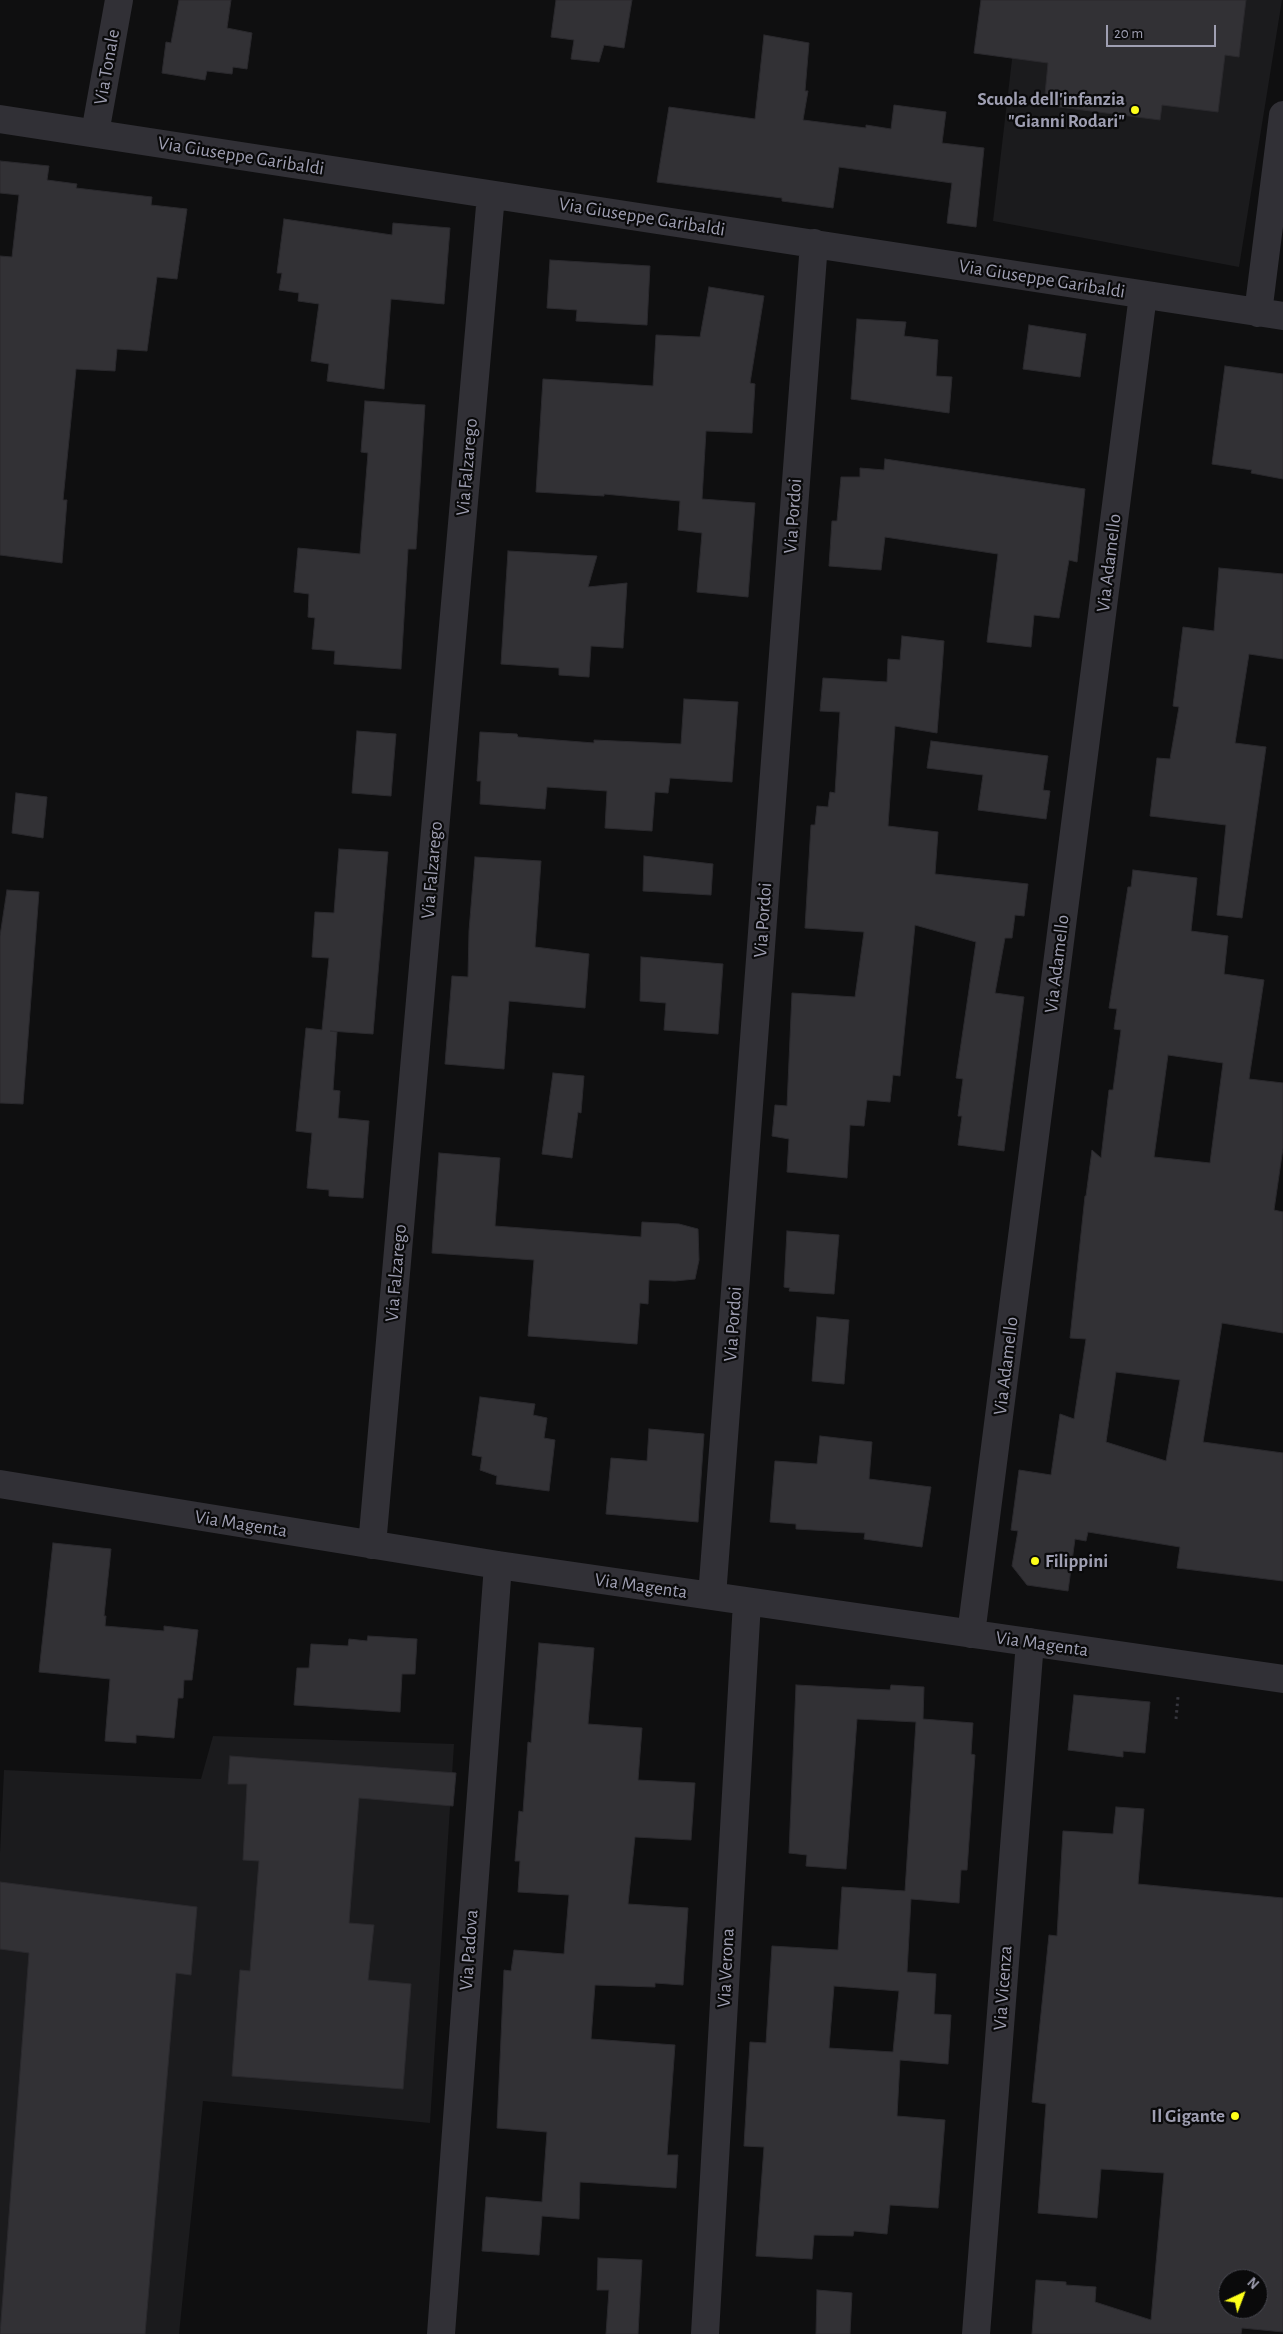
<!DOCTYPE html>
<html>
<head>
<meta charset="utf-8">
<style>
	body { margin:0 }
	#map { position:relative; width:1283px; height:2334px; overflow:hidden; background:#0f0f10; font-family:"Alegreya Sans",sans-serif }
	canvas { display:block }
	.north { position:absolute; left:1218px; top:2269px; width:50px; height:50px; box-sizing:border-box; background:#0a0a0b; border:1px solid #46464e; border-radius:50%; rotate:43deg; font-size:14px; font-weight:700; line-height:20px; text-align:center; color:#9f9fb2 }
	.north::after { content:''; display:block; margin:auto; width:18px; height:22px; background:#feff19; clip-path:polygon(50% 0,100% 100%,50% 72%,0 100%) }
	.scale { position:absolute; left:1106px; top:25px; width:110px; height:22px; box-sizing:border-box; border:2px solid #9f9fb2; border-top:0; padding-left:6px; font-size:15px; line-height:18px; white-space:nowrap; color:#9f9fb2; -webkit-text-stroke:4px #0a0a0b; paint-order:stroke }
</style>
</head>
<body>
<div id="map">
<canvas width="1283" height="2334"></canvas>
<div class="north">N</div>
<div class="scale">20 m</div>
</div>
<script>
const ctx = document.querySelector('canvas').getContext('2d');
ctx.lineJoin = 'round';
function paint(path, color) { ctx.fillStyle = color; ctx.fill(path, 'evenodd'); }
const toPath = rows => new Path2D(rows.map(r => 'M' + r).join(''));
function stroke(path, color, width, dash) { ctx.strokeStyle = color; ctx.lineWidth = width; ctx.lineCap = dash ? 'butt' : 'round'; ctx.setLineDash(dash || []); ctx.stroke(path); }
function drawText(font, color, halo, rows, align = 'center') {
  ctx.font = font + ' "Alegreya Sans",sans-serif'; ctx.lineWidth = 4.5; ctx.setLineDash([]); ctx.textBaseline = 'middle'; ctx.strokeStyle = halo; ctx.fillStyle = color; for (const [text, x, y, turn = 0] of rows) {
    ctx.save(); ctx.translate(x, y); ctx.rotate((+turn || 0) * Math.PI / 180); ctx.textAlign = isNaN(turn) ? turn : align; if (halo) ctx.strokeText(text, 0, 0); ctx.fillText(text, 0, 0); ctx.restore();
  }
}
const built = toPath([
	[1019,0,1282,0,1239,267,993,221],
	[213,1736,454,1744,430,2123,203,2101,179,2334,0,2334,0,1853,4,1770,201,1779]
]);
const building = toPath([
	[179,0,231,0,227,28,252,33,247,69,233,67,232,74,207,71,205,80,162,73,166,42,171,43,179,0],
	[556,0,632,0,624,48,604,45,599,62,571,59,574,40,551,37,556,0],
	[981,0,1246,0,1239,57,1225,55,1218,112,1162,105,1160,120,1044,105,1048,63,974,53,981,0],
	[764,35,809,43,805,91,808,91,803,120,866,128,866,125,891,129,894,105,946,112,942,143,984,148,976,227,947,223,952,183,839,167,833,208,782,201,782,198,657,182,669,107,755,119,764,35],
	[0,161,49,166,47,180,77,184,76,188,152,197,151,205,187,209,177,279,157,277,147,351,117,349,115,371,76,369,63,500,67,500,62,563,0,555,0,256,12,257,19,195,0,193,0,161],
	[284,219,392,235,393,223,450,228,444,304,391,299,384,389,327,381,329,364,311,361,319,304,298,301,299,293,279,290,282,273,277,273,284,219],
	[550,260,650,266,647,325,576,321,577,310,547,308,550,260],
	[709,287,764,296,750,383,755,384,752,433,706,431,702,499,755,503,748,597,697,592,702,533,678,530,680,501,604,494,604,496,536,492,543,379,653,386,656,335,700,337,709,287],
	[857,319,906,322,904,336,938,340,936,376,952,377,949,413,851,399,857,319],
	[1029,325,1086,334,1080,377,1023,369,1029,325],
	[1225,366,1283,374,1283,479,1251,473,1252,470,1212,464,1225,366],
	[365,401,425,405,416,549,408,549,401,669,334,664,335,651,312,649,315,618,308,617,309,594,294,592,298,548,360,554,368,453,361,452,365,401],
	[885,459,1085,489,1077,562,1069,560,1059,618,1034,615,1031,647,987,642,998,554,885,537,881,570,829,566,832,521,837,521,841,477,860,477,860,468,884,470,885,459],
	[508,551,597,556,588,587,627,583,623,648,591,646,589,677,559,675,559,668,501,664,508,551],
	[1219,568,1283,574,1283,659,1249,654,1235,743,1266,747,1242,918,1217,915,1226,825,1150,816,1157,758,1170,759,1179,707,1173,706,1183,627,1214,631,1219,568],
	[902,636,944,641,942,670,937,733,895,726,888,826,938,832,935,874,1028,884,1024,916,1015,915,1012,938,1005,938,995,993,1024,997,1004,1151,958,1145,962,1116,958,1116,963,1079,956,1078,976,942,915,925,900,1076,893,1075,890,1102,867,1100,864,1126,850,1125,847,1178,787,1172,789,1139,772,1136,775,1105,787,1106,792,993,855,997,864,932,805,928,811,825,815,825,817,806,828,807,830,792,835,793,840,712,820,711,823,678,887,682,888,659,900,660,902,636],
	[684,699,738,702,732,782,670,778,668,793,655,792,652,831,605,828,607,791,547,787,545,809,480,804,481,781,477,781,480,732,517,734,518,737,594,743,594,740,681,744,684,699],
	[357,731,396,734,391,796,352,793,357,731],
	[931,741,1048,756,1043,790,1050,791,1046,819,978,810,983,775,927,768,931,741],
	[16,793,47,797,43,838,12,833,16,793],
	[339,849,388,852,373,1034,330,1031,337,1032,333,1090,340,1091,338,1118,369,1121,363,1198,329,1196,329,1190,307,1188,312,1133,296,1131,306,1028,322,1030,329,958,312,957,315,912,334,913,339,849],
	[644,856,713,864,711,895,643,891,644,856],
	[475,857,541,861,535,947,589,954,585,1008,509,1001,504,1069,445,1064,452,976,468,977,469,931,475,857],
	[1133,870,1197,878,1191,931,1228,936,1224,974,1264,980,1249,1079,1283,1083,1283,1148,1274,1210,1283,1212,1283,1333,1222,1323,1203,1442,1283,1453,1283,1581,1177,1568,1180,1547,1088,1532,1086,1541,1075,1539,1068,1591,1027,1585,1012,1566,1018,1531,1011,1530,1019,1470,1051,1475,1060,1414,1074,1419,1086,1339,1070,1338,1085,1196,1086,1196,1092,1150,1101,1158,1109,1090,1113,1090,1121,1030,1114,1029,1117,1009,1109,1008,1128,887,1131,887,1133,870],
	[1168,1055,1223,1063,1210,1163,1154,1157,1168,1055],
	[1116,1372,1180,1380,1166,1461,1106,1442,1116,1372],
	[7,890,39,892,23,1104,0,1103,0,936,7,890],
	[641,957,723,964,718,1034,664,1030,666,1003,640,1001,641,957],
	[553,1073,584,1076,581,1113,578,1112,572,1158,542,1154,553,1073],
	[439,1153,500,1158,495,1226,641,1237,642,1222,679,1224,698,1229,699,1260,695,1279,675,1281,649,1280,648,1304,640,1303,637,1344,528,1336,534,1260,432,1253,439,1153],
	[787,1231,839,1235,834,1294,789,1291,790,1288,784,1287,787,1231],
	[817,1317,849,1320,844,1384,812,1381,817,1317],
	[480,1397,535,1404,533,1415,547,1418,544,1438,555,1440,549,1491,496,1484,497,1476,480,1470,482,1457,472,1455,480,1397],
	[649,1429,704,1434,698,1522,606,1514,611,1458,647,1461,649,1429],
	[820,1436,872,1442,869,1479,931,1487,922,1547,864,1539,865,1533,796,1529,796,1524,770,1522,775,1461,817,1464,820,1436],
	[53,1543,111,1549,104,1616,106,1616,105,1626,164,1631,164,1626,198,1630,192,1680,184,1680,183,1698,178,1698,174,1738,136,1735,136,1743,105,1741,110,1679,39,1672,53,1543],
	[368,1636,417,1639,415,1674,402,1674,400,1712,294,1705,297,1668,309,1668,311,1644,348,1646,349,1639,367,1641,368,1636],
	[539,1643,594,1648,588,1724,642,1728,638,1780,695,1783,691,1840,635,1837,628,1904,688,1908,683,1985,655,1983,655,1987,595,1985,591,2039,675,2045,667,2155,678,2155,676,2188,580,2182,579,2219,542,2216,539,2255,482,2251,486,2197,542,2202,547,2132,497,2128,504,1970,511,1971,514,1950,564,1954,569,1895,518,1892,520,1861,515,1861,519,1811,523,1812,528,1742,531,1743,539,1643],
	[796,1685,890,1690,891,1685,924,1687,923,1719,973,1723,971,1754,975,1755,967,1870,961,1870,959,1903,911,1899,907,1972,936,1974,934,2014,951,2015,948,2064,900,2060,897,2116,945,2120,938,2208,890,2205,887,2234,854,2231,853,2236,814,2235,812,2259,756,2256,764,2147,744,2146,750,2042,766,2043,772,1946,838,1950,842,1887,905,1891,916,1722,857,1719,846,1869,806,1866,807,1855,789,1853,796,1685],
	[834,1986,899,1991,893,2052,829,2048,834,1986],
	[1074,1695,1150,1702,1145,1753,1123,1751,1123,1757,1068,1750,1074,1695],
	[230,1756,456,1773,453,1806,359,1798,349,1923,374,1925,368,1980,411,1984,403,2089,232,2076,240,1970,250,1971,259,1861,243,1860,247,1784,228,1784,230,1756],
	[1116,1807,1144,1809,1138,1884,1283,1898,1283,2332,1242,2328,1241,2334,1032,2334,1036,2280,1066,2282,1066,2285,1096,2287,1095,2302,1151,2320,1164,2173,1101,2169,1097,2218,1038,2213,1046,2104,1032,2102,1049,1935,1057,1936,1063,1831,1113,1834,1116,1807],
	[1228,2279,1258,2279,1258,2309,1228,2309,1228,2279],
	[0,1882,197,1907,191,1975,176,1973,145,2334,0,2334,29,1953,0,1949,0,1882],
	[598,2258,642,2260,638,2334,606,2334,609,2290,597,2290,598,2258],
	[817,2290,852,2293,850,2334,816,2334,817,2290]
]);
const path = toPath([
	[1176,1719,1178,1697]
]);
const minor = toPath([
	[0,119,1283,316],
	[95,133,119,0],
	[1258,313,1283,115],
	[0,1484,498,1565,1283,1679],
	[372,1545,491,195],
	[712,1596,814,243],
	[971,1634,1143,295],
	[441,2334,498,1565],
	[705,2334,747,1602],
	[976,2334,1030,1642]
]);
const markers = [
	[1135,110,5,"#feff19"],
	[1035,1561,5,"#feff19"],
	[1235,2116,5,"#feff19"]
];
const streetNames = [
	["Via Tonale",107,67,-80],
	["Via Giuseppe Garibaldi",241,156,9],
	["Via Giuseppe Garibaldi",642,217,9],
	["Via Giuseppe Garibaldi",1042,279,9],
	["Via Falzarego",467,467,-85],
	["Via Pordoi",793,516,-86],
	["Via Adamello",1109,563,-83],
	["Via Falzarego",432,870,-85],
	["Via Pordoi",763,920,-86],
	["Via Adamello",1057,964,-83],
	["Via Falzarego",396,1273,-85],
	["Via Pordoi",733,1324,-86],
	["Via Adamello",1006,1366,-83],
	["Via Magenta",241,1524,9],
	["Via Magenta",641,1586,8],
	["Via Magenta",1042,1644,8],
	["Via Padova",469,1950,-86],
	["Via Verona",726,1968,-87],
	["Via Vicenza",1003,1988,-86]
];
const poiNames = [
	["Scuola dell'infanzia",1125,99],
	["\"Gianni Rodari\"",1125,121],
	["Filippini",1045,1561,"left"],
	["Il Gigante",1225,2116]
];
paint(built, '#1b1b1d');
paint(building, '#323135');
stroke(building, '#2a292d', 1);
stroke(path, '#36363d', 3, [2.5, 4]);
stroke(minor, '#313036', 28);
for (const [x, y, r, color] of markers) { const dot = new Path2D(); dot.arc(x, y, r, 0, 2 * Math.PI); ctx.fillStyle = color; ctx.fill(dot); stroke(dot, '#0a0a0b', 2); }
drawText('19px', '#9f9fb2', '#0a0a0b', streetNames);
drawText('bold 19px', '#9f9fb2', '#0a0a0b', poiNames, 'right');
</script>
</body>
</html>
